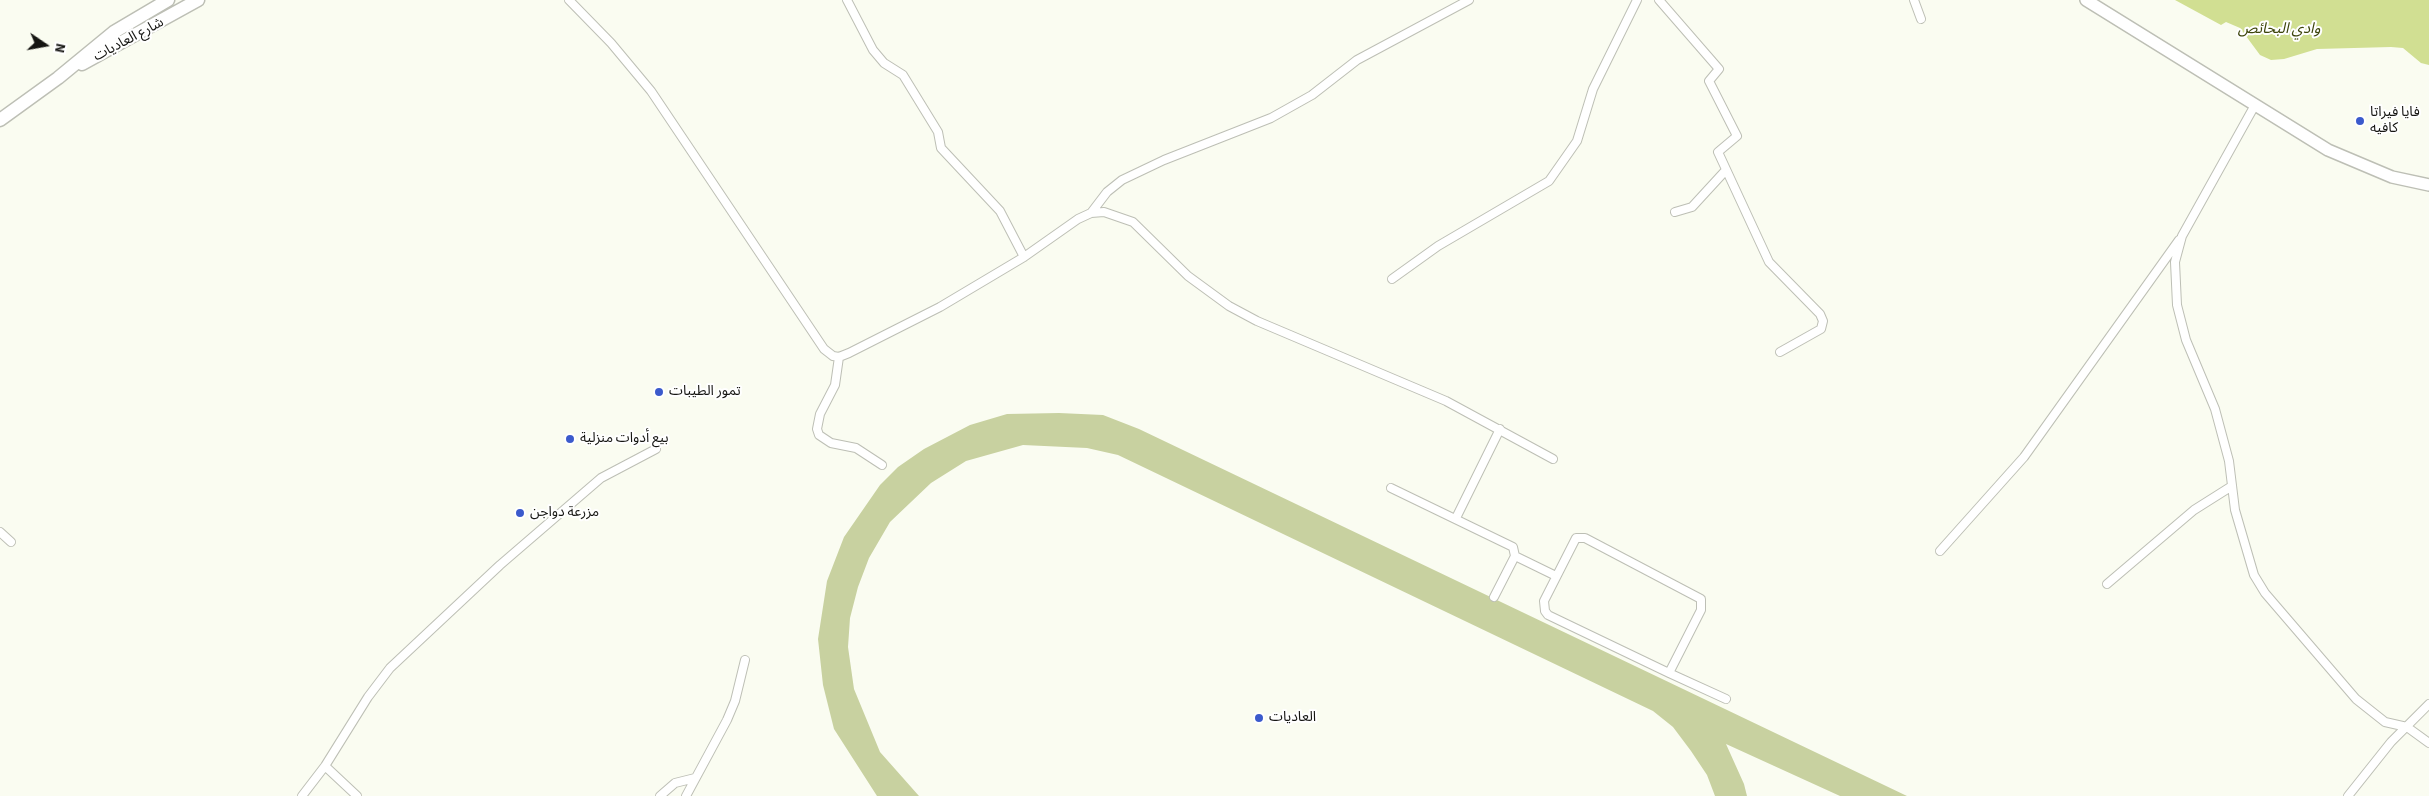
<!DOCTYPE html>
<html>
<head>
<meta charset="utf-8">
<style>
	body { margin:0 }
	#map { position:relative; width:2429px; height:796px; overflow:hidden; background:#fafcf1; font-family:"Source Sans 3",sans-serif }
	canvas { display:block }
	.north { position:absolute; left:20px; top:20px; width:50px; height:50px; -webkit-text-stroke:4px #fff; paint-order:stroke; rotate:102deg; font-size:14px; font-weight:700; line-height:20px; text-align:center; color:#151512 }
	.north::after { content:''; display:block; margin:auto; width:18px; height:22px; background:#151512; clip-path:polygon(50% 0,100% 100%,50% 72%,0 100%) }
</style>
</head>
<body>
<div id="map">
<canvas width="2429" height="796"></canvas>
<div class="north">N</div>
</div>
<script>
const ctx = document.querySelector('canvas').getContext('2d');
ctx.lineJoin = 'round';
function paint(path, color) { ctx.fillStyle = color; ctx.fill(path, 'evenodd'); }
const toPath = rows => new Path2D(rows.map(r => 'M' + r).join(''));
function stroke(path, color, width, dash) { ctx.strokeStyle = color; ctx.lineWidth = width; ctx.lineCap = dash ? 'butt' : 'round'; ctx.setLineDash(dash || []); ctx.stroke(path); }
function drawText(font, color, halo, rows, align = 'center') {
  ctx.font = font + ' "Source Sans 3","Noto Sans Arabic",sans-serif'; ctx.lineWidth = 4; ctx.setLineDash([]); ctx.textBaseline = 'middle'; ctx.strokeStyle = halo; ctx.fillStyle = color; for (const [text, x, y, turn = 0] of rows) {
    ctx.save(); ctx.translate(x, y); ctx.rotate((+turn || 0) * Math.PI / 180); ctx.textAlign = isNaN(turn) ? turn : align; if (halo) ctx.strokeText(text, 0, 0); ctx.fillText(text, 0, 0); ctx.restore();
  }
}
const green = toPath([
	[1059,413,1103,415,1139,429,1907,796,1840,796,1726,744,1744,784,1747,796,1715,796,1707,775,1691,751,1673,727,1653,711,1118,455,1087,448,1023,445,966,461,931,483,890,522,869,558,858,587,850,618,848,647,854,689,880,752,919,796,877,796,834,729,823,685,818,639,827,581,844,537,880,485,898,467,924,449,970,425,1007,414]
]);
const water = toPath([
	[2175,0,2429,0,2429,65,2421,63,2403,48,2391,47,2317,49,2284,59,2271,60,2260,55,2240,28,2226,22,2221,25]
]);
const street = toPath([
	[569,0,611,43,651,91,824,349,833,356,839,357,849,353,940,307,1024,257,1078,219,1091,213,1104,212,1133,222,1188,276,1229,306,1257,321,1446,401,1553,459],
	[847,0,873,50,884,63,903,75,938,132,941,148,1000,211,1024,257],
	[1659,0,1719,69,1709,81,1737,136,1718,152,1769,262,1820,314,1823,321,1821,329,1780,352],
	[1914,0,1921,19],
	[2255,105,2182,236,2175,262,2177,305,2186,340,2215,409,2229,461,2235,510,2254,575,2265,593,2356,699,2385,722,2407,727,2429,743],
	[1675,212,1692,207,1726,170],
	[1091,213,1107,192,1122,180,1164,160,1271,118,1312,95,1357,60,1469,0],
	[1392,279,1438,246,1549,181,1577,141,1593,89,1637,0],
	[839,357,835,385,820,414,817,429,819,435,831,443,856,448,882,465],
	[1391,488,1513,547,1515,556,1494,597],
	[1456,518,1500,429],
	[0,532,11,542],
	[1940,551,2024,457,2179,240],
	[1515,556,1556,576],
	[2107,584,2194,510,2232,486],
	[1669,673,1701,610,1701,599,1585,538,1576,538,1544,601,1545,611,1548,615,1669,673,1726,699],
	[325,766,357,796],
	[302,796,325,766,368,697,390,668,500,565,601,478,656,449],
	[660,796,675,783,695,778],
	[686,796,727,720,735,701,745,660],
	[2348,796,2391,742,2429,704]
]);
const secondary = toPath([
	[2086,0,2328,150,2392,177,2429,185]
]);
const primary = toPath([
	[82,64,198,0],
	[0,120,58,78,114,32,168,0]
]);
const markers = [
	[2360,121,5,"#3b5acc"],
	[659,392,5,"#3b5acc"],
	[570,439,5,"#3b5acc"],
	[520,513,5,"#3b5acc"],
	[1259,718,5,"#3b5acc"]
];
const streetNames = [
	["شارع العاديات",129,40,-28]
];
const poiNames = [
	["فايا فيراتا",2370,113],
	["كافيه",2370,129],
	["تمور الطيبات",669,392],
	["بيع أدوات منزلية",580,439],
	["مزرعة دواجن",530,513],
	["العاديات",1269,718]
];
const waterNames = [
	["وادي البحائص",2279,30]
];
paint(green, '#c8d1a0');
paint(water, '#d1df92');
stroke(street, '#bdbfb5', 10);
stroke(secondary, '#bdbfb5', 14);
stroke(primary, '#bdbfb5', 15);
stroke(street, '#fff', 8);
stroke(secondary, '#fff', 11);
stroke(primary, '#fff', 12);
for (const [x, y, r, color] of markers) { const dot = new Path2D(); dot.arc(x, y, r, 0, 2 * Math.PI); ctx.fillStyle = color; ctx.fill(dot); stroke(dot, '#fff', 2); }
drawText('14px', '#151512', '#fff', streetNames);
drawText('14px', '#151512', '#fff', poiNames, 'left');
drawText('italic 15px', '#3d450b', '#fff', waterNames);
</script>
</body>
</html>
